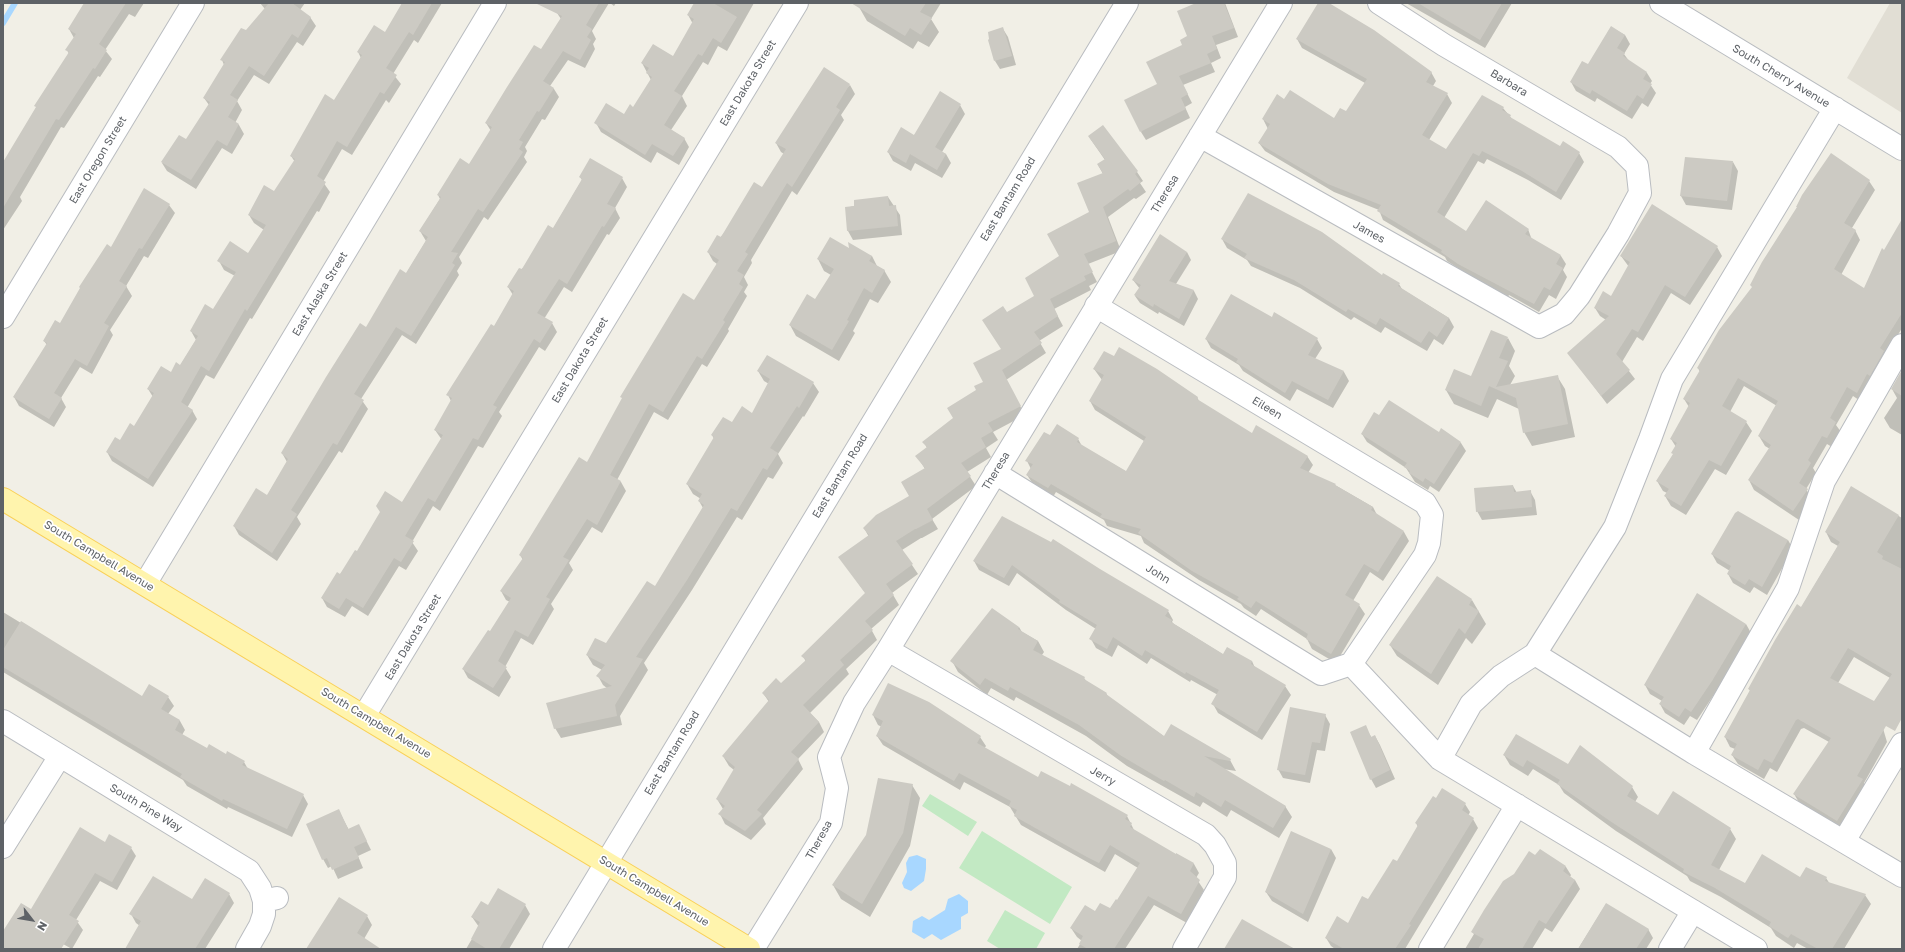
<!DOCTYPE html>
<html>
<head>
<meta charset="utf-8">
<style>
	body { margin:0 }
	#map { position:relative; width:1905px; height:952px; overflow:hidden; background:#f1efe6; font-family:"Golos Text",sans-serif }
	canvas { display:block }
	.frame { position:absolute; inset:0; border:4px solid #5e6267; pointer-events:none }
	.north { position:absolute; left:12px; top:900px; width:40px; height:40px; -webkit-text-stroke:3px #fff; paint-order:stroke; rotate:121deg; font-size:11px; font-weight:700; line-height:16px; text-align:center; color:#5e6267 }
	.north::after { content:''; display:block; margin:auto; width:14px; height:18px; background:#5e6267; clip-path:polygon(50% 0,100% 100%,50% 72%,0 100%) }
</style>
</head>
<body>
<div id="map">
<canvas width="1905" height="952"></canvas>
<div class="frame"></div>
<div class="north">N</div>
</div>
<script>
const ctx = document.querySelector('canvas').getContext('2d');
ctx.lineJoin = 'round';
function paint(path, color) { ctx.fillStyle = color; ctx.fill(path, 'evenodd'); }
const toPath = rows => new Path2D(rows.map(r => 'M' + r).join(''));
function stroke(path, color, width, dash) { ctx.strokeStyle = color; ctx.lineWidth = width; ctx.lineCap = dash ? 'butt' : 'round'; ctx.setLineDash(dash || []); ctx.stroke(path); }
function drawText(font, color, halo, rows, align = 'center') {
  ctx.font = font + ' "Golos Text",sans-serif'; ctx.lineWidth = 3.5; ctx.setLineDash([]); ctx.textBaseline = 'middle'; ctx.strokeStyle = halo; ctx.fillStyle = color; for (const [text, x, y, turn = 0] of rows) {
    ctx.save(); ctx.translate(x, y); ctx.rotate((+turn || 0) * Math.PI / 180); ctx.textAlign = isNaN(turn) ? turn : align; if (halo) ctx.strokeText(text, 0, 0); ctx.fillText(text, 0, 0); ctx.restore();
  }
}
const education = toPath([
	[1890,3,1902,3,1902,113,1847,78]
]);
const green = toPath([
	[930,794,977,822,968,836,922,806],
	[982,831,1072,887,1050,924,959,868],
	[1005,910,1045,933,1036,949,1000,949,987,941]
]);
const water = toPath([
	[917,855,926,859,926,869,924,881,911,891,904,888,902,883,907,872,906,863,909,857],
	[959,894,968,901,968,913,961,917,961,929,941,940,932,934,924,939,912,932,913,921,922,916,929,920,945,910,948,899]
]);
const shadow = toPath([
	[85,3,144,3,135,17,129,14,105,50,112,59,100,77,98,76,64,128,61,127,20,197,22,201,3,230,3,164,36,108,36,106,69,54,67,50,74,38,69,29],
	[260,3,305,3,300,10,310,17,316,26,303,46,297,42,269,84,254,75,237,101,242,110,235,123,239,125,244,134,232,154,222,148,196,189,167,171,162,163,187,141,209,105,204,98,224,65,222,60,265,9],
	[400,3,442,3,418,43,414,40,393,74,401,84,389,103,386,100,352,155,342,149,323,182,330,192,319,212,317,211,252,319,250,318,214,379,206,375,187,408,192,410,197,419,153,487,112,461,107,452,135,427,153,397,148,389,180,366,196,340,191,331,213,311,235,276,224,270,219,261,248,254,264,230,254,223,249,215,275,193,295,162,291,156,334,101,361,58,358,52,385,34,402,5],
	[562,3,609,3,592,31,596,39,593,44,595,49,585,68,568,60,550,86,554,89,559,97,545,120,542,119,525,147,527,151,524,157,527,162,488,220,484,217,459,257,462,263,457,271,459,275,416,344,402,335,361,399,368,409,342,453,339,451,297,517,301,524,277,561,239,535,234,526,267,496,287,462,282,453,366,328,406,274,426,241,420,231,440,199,438,195,469,165,491,131,486,123,542,50,561,19,557,13],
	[610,3,616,3,614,6],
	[695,3,754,3,727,51,718,46,708,65,703,62,682,96,687,106,671,130,684,138,689,147,679,165,657,152,651,163,601,132,596,123,624,115,634,108,651,80,642,63,673,57,693,24,688,15],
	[862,3,941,3,931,19,939,32,929,47,918,41,913,49,867,21,859,7],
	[1198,3,1225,3,1238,37,1216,45,1221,58,1211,63,1215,72,1183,85,1192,103,1185,107,1190,118,1146,140,1141,132,1158,84,1189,37],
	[1406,3,1512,3,1485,48],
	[1611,27,1625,35,1630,44,1624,54,1629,61,1647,73,1652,81,1650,84,1656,93,1648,107,1642,103,1632,119,1597,98,1595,102,1576,91,1571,82,1588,66],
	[1003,29,1008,37,1016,65,1000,69,995,61],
	[1297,39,1431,72,1436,81,1433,86,1447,94,1452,103,1429,140,1446,151,1503,108,1513,120,1560,147,1579,153,1584,162,1561,200,1528,180,1487,159,1484,164,1478,161,1444,218,1466,232,1528,229,1532,240,1561,256,1566,264,1563,270,1567,277,1556,299,1549,295,1539,312,1509,295,1508,297,1464,272,1447,261,1445,257,1383,220,1379,210,1334,192,1265,151,1259,143,1268,129,1263,119,1284,100,1334,119,1346,113,1365,83,1302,48],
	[850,85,855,94,841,115,844,120,797,195,792,191,751,260,752,263,744,277,748,285,744,292,747,296,728,329,729,331,707,367,702,364,668,420,654,412,617,480,621,482,626,491,602,533,592,527,569,563,573,570,551,604,554,609,533,645,521,638,505,667,511,677,499,697,468,678,463,669,491,632,510,602,506,600,501,591,523,560,520,555,587,463,694,302,717,264,713,261,708,252,762,188,784,154,781,152,776,143],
	[960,105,965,114,942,152,946,154,951,163,942,178,915,163,911,171,893,161,888,152],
	[1089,137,1137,172,1143,181,1140,183,1146,192,1136,199,1134,198,1108,217,1121,251,1088,264,1097,282,1089,286,1091,290,1054,309,1063,326,1039,341,1046,353,1006,380,1025,415,993,432,998,440,986,448,991,457,967,472,976,486,932,519,938,529,922,538,921,538,902,550,918,574,892,593,899,605,871,629,877,640,846,669,849,674,810,713,819,722,824,732,798,759,803,769,763,818,766,824,751,840,725,824,720,814,723,809,717,799,734,770,729,766,723,756,769,702,763,693,781,685,806,662,803,656,866,594,840,558,869,537,864,528,910,496,925,469,917,456,927,448,924,442,954,418,984,382,1002,349,1007,314,1035,296,1090,213,1103,174,1098,165,1105,160],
	[1733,162,1738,171,1732,210,1686,205,1681,196],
	[580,177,622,178,627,187,615,208,620,218,609,235,607,234,572,292,564,287,544,319,552,323,557,332,545,351,539,347,499,412,502,416,483,448,478,446,440,511,433,506,412,542,418,551,406,570,399,566,368,616,352,606,345,617,327,607,322,598,357,552,402,503,442,440,435,430,451,401,448,395,494,327,513,295,508,287,553,229,582,180],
	[1869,181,1875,190,1852,228,1855,230,1860,240,1841,275,1864,290,1902,221,1902,328,1885,357,1862,402,1853,396,1836,425,1841,432,1832,447,1827,444,1813,468,1816,473,1806,489,1812,499,1799,520,1754,490,1749,480,1770,449,1765,446,1759,436,1777,406,1744,386,1730,412,1746,422,1752,431,1726,475,1715,469,1686,515,1671,506,1665,496,1667,493,1663,491,1657,481,1673,455,1676,447,1671,439,1689,407,1684,399,1700,372,1698,368],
	[888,197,900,215,902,235,853,240,848,231,846,208],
	[169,205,175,213,148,258,144,256,126,286,132,296,110,330,113,335,92,374,80,367,61,398,66,407,54,427,19,406,14,397,47,345,44,341,61,324,112,248],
	[1222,239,1399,284,1402,289,1449,318,1454,327,1443,345,1434,339,1427,351,1385,327,1381,333,1354,317,1351,320,1300,288,1251,266,1247,260,1227,248],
	[1717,247,1722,256,1690,305,1671,293,1643,341,1637,337,1622,362,1635,379,1607,404,1569,353,1606,320,1600,316,1595,308,1612,297,1629,267,1621,256],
	[850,250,872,256,877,266,884,270,891,282,878,303,870,299,853,331,855,333,839,361,796,336,790,325,816,301,831,275,824,271,818,259],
	[1187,252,1191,260,1176,284,1194,291,1198,299,1184,326,1159,312,1158,314,1140,303,1135,296,1140,289,1133,280],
	[1272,318,1317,339,1322,348,1315,359,1344,372,1349,381,1333,408,1297,389,1290,401,1243,371,1239,365,1211,348,1206,339],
	[1508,338,1515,351,1509,366,1515,376,1510,385,1557,376,1565,389,1575,437,1532,446,1524,432,1519,409,1497,399,1488,418,1454,404,1446,390,1472,378],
	[1094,369,1197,397,1199,401,1252,434,1307,456,1313,465,1308,473,1335,485,1373,507,1377,515,1404,532,1409,541,1383,581,1370,572,1353,601,1359,605,1365,614,1336,663,1312,649,1307,639,1261,609,1256,616,1244,608,1241,604,1199,580,1144,543,1141,536,1107,526,1104,520,1056,492,1053,497,1033,484,1027,475,1031,469,1027,461,1050,436,1078,439,1082,446,1127,472,1144,441,1095,410,1090,401,1102,380],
	[758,371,813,383,819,392,804,417,803,416,778,454,783,463,773,479,768,477,742,520,737,517,692,590,644,663,648,670,620,716,622,725,561,738,555,728,608,689,603,685,598,676,602,670,593,665,587,655,607,645,656,587,703,508,699,501,701,499,693,494,687,484,714,439,712,435,752,414,769,384,764,381],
	[1902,372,1902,435,1890,428,1884,418,1897,398,1892,389],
	[1379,417,1439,433,1441,430,1461,443,1466,451,1439,492,1430,486,1428,490,1415,482,1406,468,1367,442,1362,434],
	[1513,486,1517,493,1530,491,1535,500,1537,515,1482,520,1477,511],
	[1851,488,1902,518,1902,715,1877,708,1887,742,1864,783,1868,789,1843,830,1800,804,1794,794,1829,742,1804,728,1801,729,1777,772,1770,768,1764,779,1738,764,1732,755,1735,749,1730,747,1725,737,1750,691,1749,689,1801,608,1838,546,1831,542,1826,532],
	[1854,657,1890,678,1874,704,1838,683],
	[1788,540,1793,549,1767,595,1754,587,1750,593,1733,583,1728,574,1730,571,1717,563,1712,554],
	[974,561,1099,570,1168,611,1173,620,1172,622,1174,624,1224,655,1252,661,1255,668,1285,686,1291,695,1262,740,1218,713,1213,704,1218,695,1191,680,1190,682,1151,658,1147,664,1118,645,1112,657,1096,648,1091,639,1096,629,1066,610,1017,573,1009,586,979,570],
	[1472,600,1486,624,1472,644,1466,638,1438,685,1397,656,1390,645],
	[3,612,142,697,149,686,168,697,174,706,168,714,180,721,185,730,182,735,207,749,244,762,248,769,303,795,308,804,292,837,228,807,227,809,187,786,183,780,3,672],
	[1746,624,1751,633,1717,690,1697,720,1690,716,1684,725,1665,713,1660,704,1662,701,1650,694,1645,685],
	[1019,627,1022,632,1038,641,1044,652,1042,655,1084,678,1087,682,1106,693,1108,697,1165,737,1230,760,1236,771,1223,769,1285,806,1292,817,1279,838,1231,810,1227,817,1203,802,1200,807,1127,766,1086,736,1016,697,1014,701,991,688,987,695,958,672,952,661],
	[873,715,980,737,986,746,984,749,1038,778,1127,816,1135,832,1176,856,1194,864,1199,873,1196,878,1204,890,1187,923,1154,905,1125,949,1077,949,1082,941,1077,937,1071,928,1095,913,1110,910,1118,902,1138,868,1115,854,1105,872,1021,825,1010,807,964,782,960,790,883,745,877,736,882,727,878,725],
	[1325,715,1330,724,1325,751,1317,750,1310,783,1283,778,1278,769],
	[1365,727,1372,738,1375,736,1380,745,1395,779,1376,788,1371,779],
	[1504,755,1568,766,1632,787,1638,797,1635,802,1658,817,1730,829,1736,839,1719,870,1745,884,1800,879,1806,869,1826,878,1830,884,1865,895,1871,904,1844,949,1808,949,1797,943,1794,948,1776,936,1771,928,1721,897,1690,881,1687,876,1616,831,1564,793,1559,785,1533,769,1528,776,1510,765],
	[912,785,920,798,910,846,870,917,841,899,833,885],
	[1437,800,1465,804,1470,812,1468,816,1473,819,1478,828,1405,949,1335,949,1331,946,1326,938,1348,924,1368,900,1397,863,1418,827,1416,823],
	[339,811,349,830,359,826,371,850,358,856,363,868,338,879,332,866,328,868,323,859],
	[105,843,131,848,136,856,117,890,100,881,76,920,83,930,72,949,63,944,60,949,3,949,3,933,31,911],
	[1331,849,1336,858,1308,922,1272,901,1266,892],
	[1540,850,1566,867,1571,875,1570,877,1575,880,1580,889,1552,932,1545,928,1532,949,1465,949,1474,934,1472,932,1515,874,1536,857],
	[229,894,234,903,205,949,126,949,140,926,136,923,131,914],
	[339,899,367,916,372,925,364,939,369,949,308,949],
	[1606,904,1648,929,1653,938,1646,949,1578,949],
	[525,905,530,914,509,949,466,949,479,927,472,917,488,906]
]);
const stream = toPath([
	[3,23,15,3]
]);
const building = toPath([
	[84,3,126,3,99,44,107,50,95,69,93,68,59,120,56,119,3,208,3,162,36,107,34,106,69,52,65,50,76,34,68,29],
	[269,3,292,3,311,17,298,38,292,34,264,76,249,66,230,95,238,100,228,117,239,124,227,146,217,140,191,180,161,162,179,135,186,139,210,102,203,98,225,62,220,60,241,28,246,30],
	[402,3,432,3,413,35,409,32,386,68,397,75,384,94,380,92,347,147,337,141,317,176,326,182,247,311,245,309,209,371,201,366,181,402,193,410,148,479,106,452,115,437,120,440,130,423,134,426,154,393,147,389,161,366,171,372,176,362,180,365,198,336,190,331,205,304,213,309,236,272,217,261,230,241,248,253,266,225,248,215,264,185,274,191,295,159,290,156,325,94,334,100,362,55,357,52,374,25,385,32],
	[535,3,599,3,586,25,592,29,587,37,591,40,580,60,563,51,543,81,554,88,539,112,537,111,519,140,523,142,519,149,523,152,483,212,478,209,451,252,458,253,452,263,455,265,411,336,396,327,354,394,364,400,337,445,333,443,291,510,297,514,272,553,233,526,256,488,267,495,288,459,281,453,326,377,360,323,366,327,400,269,406,273,428,237,419,231,441,197,437,195,460,158,469,164,492,127,485,123,507,87,534,45,541,49,562,16],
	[694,3,713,3,737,17,721,43,713,38,702,56,698,54,674,91,682,96,664,125,685,138,673,156,652,144,645,155,594,123,606,103,624,114,630,104,633,107,652,77,646,73,649,68,641,63,653,44,673,56,694,19,687,15],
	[851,3,926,3,920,12,932,18,921,35,910,28,905,36],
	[1196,3,1224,3,1234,28,1212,36,1217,49,1207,54,1211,63,1179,76,1188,94,1181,98,1186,109,1140,132,1124,100,1157,84,1146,62,1182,45,1180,40,1187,36,1177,11],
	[1318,3,1329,3,1374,30,1432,72,1426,82,1448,93,1422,135,1446,149,1482,95,1504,107,1502,110,1511,115,1510,117,1560,146,1563,141,1580,152,1556,192,1522,171,1482,151,1479,156,1473,153,1437,212,1466,231,1486,200,1529,229,1525,234,1561,255,1556,264,1563,268,1550,290,1544,287,1534,304,1458,264,1441,252,1442,250,1377,211,1381,205,1328,184,1258,143,1270,124,1262,119,1277,94,1284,99,1290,90,1334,118,1340,108,1346,111,1367,79,1296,39],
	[1418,3,1502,3,1480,40],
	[1611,26,1625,35,1617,48,1625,53,1623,56,1647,72,1643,79,1652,84,1643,99,1637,95,1627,111,1592,90,1590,94,1570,82,1582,61,1588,64],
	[1003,27,1012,56,994,61,988,40,989,39,988,32],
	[824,67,850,84,836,107,840,110,792,187,787,183,745,252,748,254,737,271,744,275,739,284,743,287,723,320,725,322,702,359,697,356,663,412,649,404,610,475,621,481,597,525,587,519,563,557,569,560,546,597,550,599,528,637,515,630,498,661,507,667,493,688,462,669,488,630,490,631,511,598,500,591,523,558,519,555,579,457,587,462,622,398,620,397,683,293,694,300,719,260,707,252,717,235,721,237,754,182,762,187,786,149,775,143],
	[940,91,961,104,935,147,946,154,937,170,910,154,906,163,887,152,901,127,914,135],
	[1103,125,1138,171,1135,174,1141,182,1130,191,1128,189,1103,207,1116,241,1084,254,1093,272,1084,276,1086,280,1050,299,1058,316,1034,332,1042,343,1002,370,1021,406,988,423,993,431,981,438,986,447,961,463,971,476,927,509,933,520,916,529,915,529,896,541,913,564,886,584,894,595,865,621,873,630,840,660,844,665,803,705,819,722,791,752,799,759,757,810,762,814,745,831,718,814,725,806,716,799,735,767,722,756,769,700,762,693,776,678,781,683,806,660,801,656,865,593,838,557,869,535,863,528,876,515,909,496,901,482,925,468,915,456,927,447,922,442,953,418,947,408,976,390,974,386,983,382,973,363,1001,349,982,320,1003,306,1007,312,1034,296,1025,278,1059,256,1047,234,1089,212,1077,183,1103,173,1097,164,1105,159,1088,136],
	[1831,153,1870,180,1844,223,1856,230,1834,269,1864,288,1882,248,1884,250,1902,219,1902,313,1880,348,1884,351,1870,376,1867,374,1857,393,1847,387,1830,418,1836,422,1827,438,1822,436,1808,460,1811,463,1799,483,1808,489,1793,511,1748,480,1771,445,1758,436,1778,401,1738,378,1722,406,1747,421,1721,466,1709,460,1681,506,1664,496,1669,489,1656,481,1673,454,1671,453,1677,443,1670,439,1690,403,1683,399,1700,370,1697,368,1719,330,1752,287,1750,285,1762,262,1797,207,1796,207,1802,195],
	[1685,157,1733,161,1727,201,1680,196],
	[590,158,623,177,607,204,616,208,604,227,602,226,567,284,559,279,537,313,553,322,540,343,534,339,493,405,497,407,478,440,473,438,435,502,428,498,405,536,414,541,401,562,394,558,363,608,346,598,339,609,321,598,337,572,340,574,355,550,357,551,380,512,376,506,385,491,402,502,443,435,434,430,452,398,446,395,491,324,494,326,514,291,507,287,519,268,522,269,548,225,553,228,582,179,579,177],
	[144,188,170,204,142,249,139,248,119,281,127,286,104,323,109,326,87,366,75,359,54,393,62,398,49,419,13,397,47,343,43,341,55,320,60,323,80,288,79,287,107,244,111,247],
	[1248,193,1322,232,1382,275,1383,273,1400,283,1398,286,1449,318,1437,337,1429,331,1421,343,1380,318,1376,325,1348,309,1346,312,1294,280,1244,258,1247,254,1221,239],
	[888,196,889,206,896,205,898,226,847,231,845,207,854,206,854,200],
	[1652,204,1718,246,1685,297,1665,285,1638,332,1632,329,1616,354,1630,370,1601,396,1567,353,1609,316,1594,308,1603,291,1611,296,1630,262,1620,256],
	[1160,234,1187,252,1169,281,1194,290,1179,319,1154,304,1153,307,1134,295,1141,285,1132,280],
	[830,237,849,248,848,242,872,256,869,261,885,270,872,293,864,288,847,320,849,321,832,350,789,325,807,294,815,299,834,269,817,259],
	[1231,294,1272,317,1274,312,1318,338,1308,355,1344,371,1328,400,1292,381,1285,393,1236,362,1238,359,1205,339],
	[1491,330,1508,337,1499,358,1508,361,1496,387,1558,375,1568,424,1523,433,1516,398,1489,386,1481,406,1445,390,1454,369,1471,376],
	[1119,347,1157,369,1198,397,1197,399,1252,433,1256,425,1308,456,1300,468,1336,484,1335,485,1373,507,1371,510,1404,531,1378,572,1364,564,1345,595,1360,604,1331,654,1306,639,1308,634,1256,601,1251,608,1237,599,1239,597,1192,571,1138,533,1141,529,1100,517,1102,514,1051,484,1048,488,1026,475,1033,464,1025,461,1044,432,1050,435,1057,424,1079,438,1077,442,1126,471,1146,437,1089,401,1104,375,1093,369,1104,351,1114,356],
	[767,355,814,382,799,408,797,406,770,448,778,453,767,470,763,468,737,511,731,508,687,580,636,657,643,659,615,705,617,716,554,729,546,703,612,686,596,676,605,665,586,655,595,638,606,643,647,581,655,586,704,505,698,501,702,494,686,484,714,437,711,435,723,417,732,422,742,406,752,413,770,379,757,371],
	[1902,370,1902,396,1891,389],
	[1389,400,1439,432,1441,428,1461,442,1434,484,1425,478,1423,482,1409,473,1410,471,1404,467,1407,463,1361,434,1374,412,1379,415],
	[1513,485,1514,492,1531,490,1532,507,1476,512,1474,488],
	[1851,486,1899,515,1877,552,1883,556,1882,559,1902,569,1902,718,1895,731,1886,726,1857,776,1863,779,1837,821,1793,794,1831,738,1798,719,1796,720,1772,763,1764,759,1758,770,1731,755,1737,744,1724,737,1750,690,1748,689,1775,640,1797,604,1801,607,1840,542,1825,532],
	[1848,648,1892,674,1874,701,1830,678],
	[1738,511,1788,540,1762,587,1749,579,1745,585,1727,574,1731,566,1711,554,1735,513],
	[1002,516,1051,542,1053,539,1100,569,1169,610,1165,616,1172,620,1171,622,1223,654,1227,647,1252,661,1251,664,1286,685,1257,732,1211,704,1219,690,1186,672,1185,674,1145,650,1142,656,1113,637,1107,649,1089,639,1097,625,1059,602,1060,600,1012,565,1004,578,973,561],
	[1437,576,1472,599,1469,605,1479,611,1465,634,1459,628,1431,674,1389,645],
	[1697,593,1746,624,1712,681,1691,712,1685,708,1679,717,1659,704,1664,697,1644,685],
	[992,608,1019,627,1018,629,1038,641,1033,650,1085,677,1084,679,1107,693,1106,694,1164,736,1171,724,1231,759,1230,761,1204,756,1286,806,1273,828,1225,800,1221,807,1196,792,1194,797,1165,780,1164,781,1120,755,1079,725,1010,687,1008,691,985,678,980,685,950,661],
	[21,621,142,696,149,684,169,696,161,709,180,720,175,730,207,748,209,744,226,754,227,751,245,761,242,765,304,794,287,829,223,799,222,801,180,777,182,774,3,667,3,650],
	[888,683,929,702,981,736,977,743,1038,777,1041,771,1070,786,1071,783,1128,815,1125,819,1132,823,1130,827,1176,854,1176,853,1194,863,1190,871,1200,880,1181,914,1148,896,1114,949,1088,949,1079,944,1083,936,1070,928,1085,905,1095,911,1100,903,1110,908,1116,899,1117,900,1140,863,1110,845,1099,863,1087,857,1014,816,1017,810,1009,806,1011,801,959,773,954,781,876,736,883,721,872,715],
	[1290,707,1326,714,1320,743,1312,742,1305,775,1277,770],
	[1366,725,1371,737,1375,735,1390,770,1370,780,1350,732],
	[1516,734,1568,764,1580,745,1633,786,1627,796,1658,815,1673,791,1731,828,1711,865,1745,883,1762,854,1800,877,1806,867,1827,877,1825,881,1866,894,1832,949,1818,949,1791,934,1788,938,1769,926,1771,922,1715,888,1683,872,1684,869,1610,821,1557,784,1560,780,1527,760,1523,767,1503,755],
	[878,778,913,784,903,833,862,904,832,885,866,835],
	[1442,788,1466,803,1462,810,1474,818,1409,924,1411,925,1395,949,1344,949,1325,938,1337,916,1348,923,1362,896,1368,899,1393,859,1397,861,1418,825,1415,823,1433,796,1436,798],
	[339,809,348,829,359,824,367,841,354,847,359,858,332,870,327,858,322,860,306,824],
	[80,827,105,842,109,834,132,847,112,882,95,873,69,915,79,921,61,949,3,949,3,931,21,903,31,909],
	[1291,831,1331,849,1303,914,1265,892],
	[1540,849,1566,866,1563,871,1575,880,1546,924,1539,920,1522,949,1478,949,1484,939,1471,932,1484,910,1503,881,1514,874,1529,851,1535,855],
	[153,876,192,899,205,878,230,893,195,949,125,949,141,921,129,914],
	[498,888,526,904,499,949,487,949,471,939,480,922,471,917,481,901,488,905],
	[339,897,368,915,357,933,381,949,306,949],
	[1606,903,1649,929,1636,949,1578,949],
	[1242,919,1295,949,1224,949]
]);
const minor = toPath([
	[1661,3,1902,149],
	[1200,136,1539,327,1564,314,1579,296,1618,234,1640,193,1637,166,1618,147,1444,45,1379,3],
	[3,317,193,3],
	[995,473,1321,674,1351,664,1425,555,1429,543,1432,515,1425,503,1096,306],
	[145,584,495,3],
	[888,650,1206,835,1215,845,1225,863,1225,877,1184,949],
	[1535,654,1694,753,1902,876],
	[1351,664,1440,759,1756,949],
	[364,716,797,3],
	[3,721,249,871,260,888,264,901,277,898],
	[1694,753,1788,588,1824,481,1902,345],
	[1440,759,1471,704,1501,676,1535,654,1615,527,1650,439,1672,379,1835,108],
	[1844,841,1902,744],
	[3,847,60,756],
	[247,949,260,926,264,914,264,901],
	[554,949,1127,3],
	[753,949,831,823,837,788,829,757,854,703,888,650,1281,3],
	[1430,949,1517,805],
	[1670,949,1693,911]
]);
const primary = toPath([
	[3,499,749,949]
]);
const streetNames = [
	["South Cherry Avenue",1781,76,31],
	["East Dakota Street",748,83,-59],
	["Barbara",1509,83,31],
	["East Oregon Street",98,160,-59],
	["Theresa",1165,194,-59],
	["East Bantam Road",1008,199,-59],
	["James",1369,232,29],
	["East Alaska Street",320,294,-59],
	["East Dakota Street",580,360,-59],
	["Eileen",1267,408,31],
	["Theresa",996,471,-59],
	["East Bantam Road",840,476,-59],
	["South Campbell Avenue",99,556,31],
	["John",1158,574,32],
	["East Dakota Street",413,637,-59],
	["South Campbell Avenue",376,723,31],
	["East Bantam Road",672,753,-59],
	["Jerry",1103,776,30],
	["South Pine Way",146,808,31],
	["Theresa",819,840,-61],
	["South Campbell Avenue",654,891,31]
];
paint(education, '#e1ded4');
paint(green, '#c2e9c3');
paint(water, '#a8d7ff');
paint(shadow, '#0003');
stroke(stream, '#a8d7ff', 6);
paint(building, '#cccac3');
stroke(minor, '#b9bcc0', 24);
stroke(primary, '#f9d057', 24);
stroke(minor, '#fff', 22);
stroke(primary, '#fff4ad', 22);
drawText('11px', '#5e6267', '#fff', streetNames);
</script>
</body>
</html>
